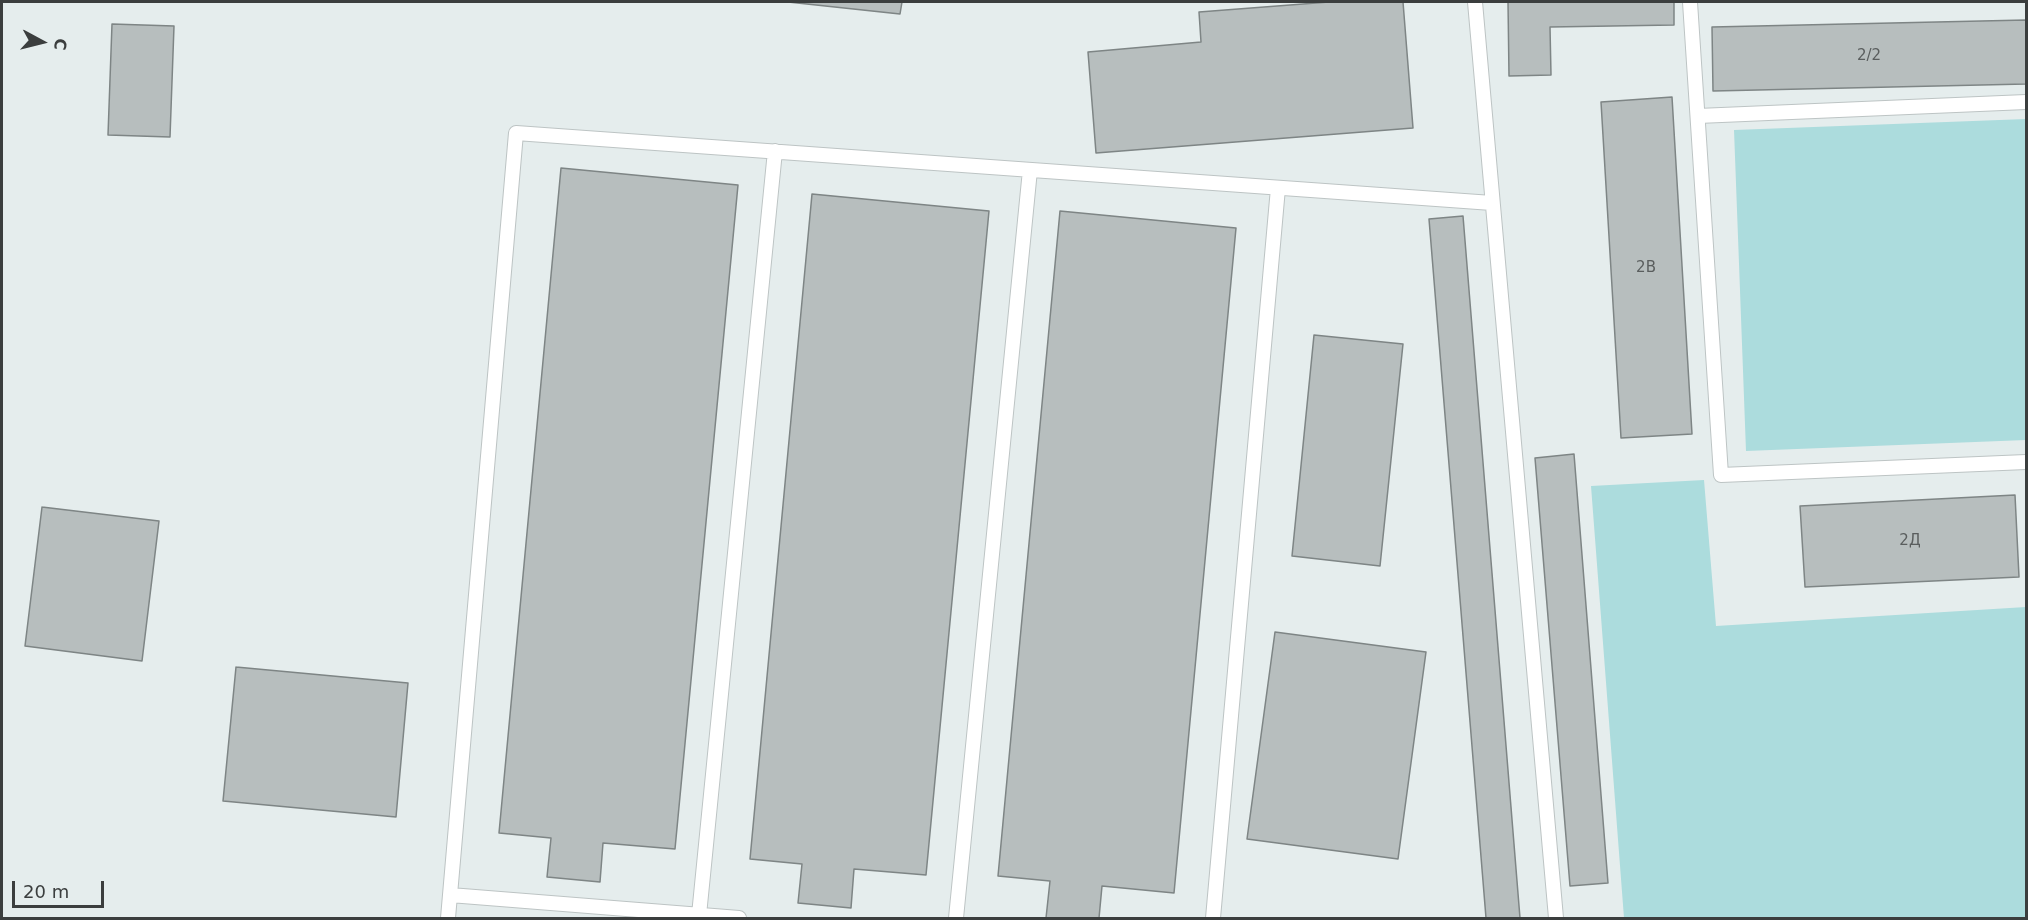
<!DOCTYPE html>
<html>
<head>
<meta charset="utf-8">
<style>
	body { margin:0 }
	#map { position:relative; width:2028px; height:920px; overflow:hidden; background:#e5eded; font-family:"DejaVu Sans",sans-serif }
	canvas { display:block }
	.frame { position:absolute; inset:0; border:3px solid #3b3e3e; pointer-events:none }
	.north { position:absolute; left:12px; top:12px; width:60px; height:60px; -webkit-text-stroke:4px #e5eded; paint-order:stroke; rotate:97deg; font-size:16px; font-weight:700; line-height:24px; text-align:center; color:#3b3e3e }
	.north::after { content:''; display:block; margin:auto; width:21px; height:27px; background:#3b3e3e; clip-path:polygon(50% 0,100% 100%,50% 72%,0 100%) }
	.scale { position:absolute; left:12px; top:881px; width:92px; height:27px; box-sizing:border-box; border:3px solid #3b3e3e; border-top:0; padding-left:8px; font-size:18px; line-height:21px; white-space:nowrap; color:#3b3e3e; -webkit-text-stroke:4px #e5eded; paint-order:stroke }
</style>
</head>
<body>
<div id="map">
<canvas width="2028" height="920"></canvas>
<div class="frame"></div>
<div class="north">С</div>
<div class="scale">20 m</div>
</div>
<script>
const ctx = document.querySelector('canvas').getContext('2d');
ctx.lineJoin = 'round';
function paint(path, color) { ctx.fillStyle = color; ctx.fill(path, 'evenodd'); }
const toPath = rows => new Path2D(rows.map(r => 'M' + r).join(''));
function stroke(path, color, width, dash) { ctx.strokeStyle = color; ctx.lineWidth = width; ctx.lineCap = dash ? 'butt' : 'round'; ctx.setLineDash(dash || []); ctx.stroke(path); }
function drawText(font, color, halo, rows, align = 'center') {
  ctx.font = font + ' "DejaVu Sans",sans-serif'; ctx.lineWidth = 6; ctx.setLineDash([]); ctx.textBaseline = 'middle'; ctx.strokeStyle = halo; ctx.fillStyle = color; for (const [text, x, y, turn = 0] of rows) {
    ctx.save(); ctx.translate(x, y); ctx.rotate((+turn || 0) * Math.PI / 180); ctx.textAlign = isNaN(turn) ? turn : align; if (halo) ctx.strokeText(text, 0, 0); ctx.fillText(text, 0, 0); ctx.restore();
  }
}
const green = toPath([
	[2026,119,2026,440,1746,451,1734,130],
	[1704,480,1716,626,2026,607,2026,918,1624,918,1591,486]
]);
const building = toPath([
	[788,2,902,2,900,14,788,2],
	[1329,2,1403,2,1413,128,1096,153,1088,52,1201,42,1199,12,1329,2],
	[1508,2,1674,2,1674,25,1550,27,1551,75,1509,76,1508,2],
	[2026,20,2026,84,1713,91,1712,27,2026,20],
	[112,24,174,26,170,137,108,135,112,24],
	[1672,97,1692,434,1621,438,1601,102,1672,97],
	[561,168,738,185,675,849,603,843,600,882,547,877,551,838,499,833,561,168],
	[812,194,989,211,926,875,854,869,851,908,798,903,802,864,750,859,812,194],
	[1060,211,1236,228,1174,893,1102,886,1099,918,1046,918,1050,881,998,876,1060,211],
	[1463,216,1520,918,1486,918,1429,219,1463,216],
	[1314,335,1403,344,1380,566,1292,556,1314,335],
	[1574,454,1608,883,1570,886,1535,458,1574,454],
	[2015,495,2019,577,1805,587,1800,506,2015,495],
	[42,507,159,521,142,661,25,646,42,507],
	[1275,632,1426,652,1398,859,1247,839,1275,632],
	[236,667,408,683,396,817,223,801,236,667]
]);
const lane = toPath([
	[1475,2,1556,918],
	[1690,2,1721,475,2026,462],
	[1698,116,2026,102],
	[450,895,739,918],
	[699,915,775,151],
	[448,918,516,133,1492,203],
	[956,918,1030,170],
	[1213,918,1278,188]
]);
const numberNames = [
	["2/2",1869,56],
	["2В",1646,268],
	["2Д",1910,541]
];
paint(green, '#acdcdd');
paint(building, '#b7bebe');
stroke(building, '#7e8585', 1.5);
stroke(lane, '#bdc4c4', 16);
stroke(lane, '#fff', 14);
drawText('15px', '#5a5e5e', null, numberNames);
</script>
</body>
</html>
